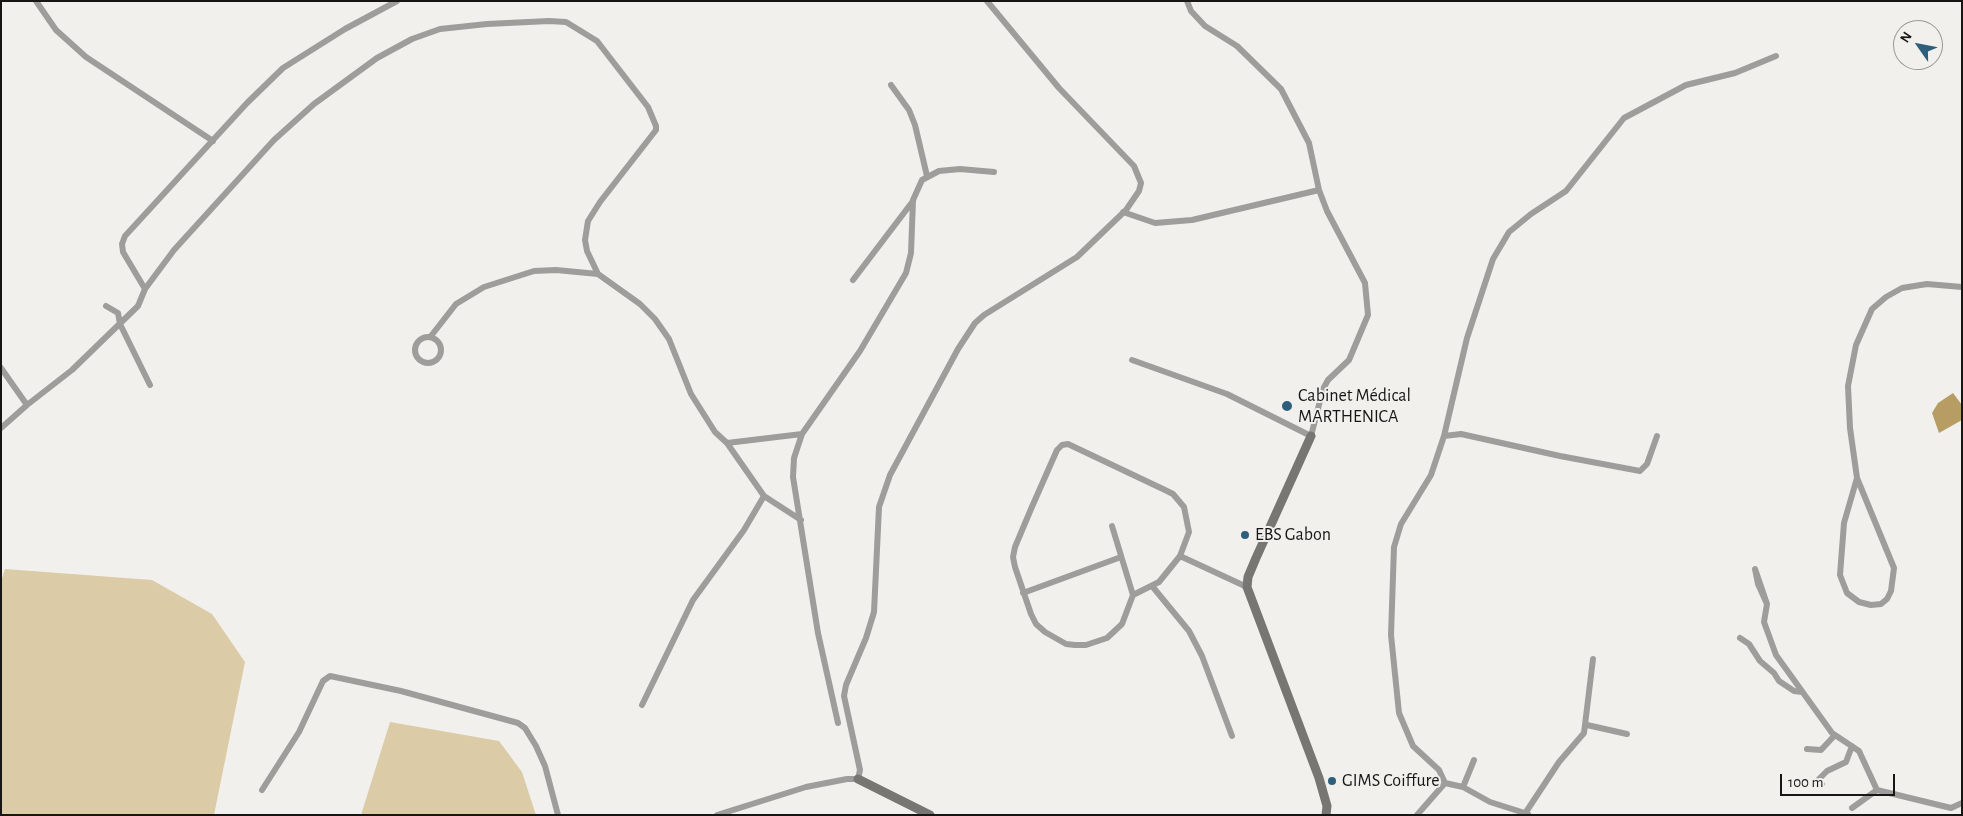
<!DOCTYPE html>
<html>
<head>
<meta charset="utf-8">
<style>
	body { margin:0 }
	#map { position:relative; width:1963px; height:816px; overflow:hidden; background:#f2f0ec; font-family:"Alegreya Sans",sans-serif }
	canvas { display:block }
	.frame { position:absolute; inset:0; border:2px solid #171615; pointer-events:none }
	.north { position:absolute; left:1893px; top:20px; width:50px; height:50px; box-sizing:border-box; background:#f2f0ec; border:1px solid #9a9996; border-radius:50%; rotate:303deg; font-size:14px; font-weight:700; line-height:20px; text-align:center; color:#171615 }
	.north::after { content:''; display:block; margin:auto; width:18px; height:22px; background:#2d5f7c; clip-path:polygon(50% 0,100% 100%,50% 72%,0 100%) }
	.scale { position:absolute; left:1780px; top:774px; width:115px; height:22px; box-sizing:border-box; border:2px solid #171615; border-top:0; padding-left:6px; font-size:15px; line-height:18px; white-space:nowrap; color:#171615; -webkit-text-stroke:4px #f2f0ec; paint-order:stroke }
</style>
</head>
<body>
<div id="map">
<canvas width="1963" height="816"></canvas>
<div class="frame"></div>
<div class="north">N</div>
<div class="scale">100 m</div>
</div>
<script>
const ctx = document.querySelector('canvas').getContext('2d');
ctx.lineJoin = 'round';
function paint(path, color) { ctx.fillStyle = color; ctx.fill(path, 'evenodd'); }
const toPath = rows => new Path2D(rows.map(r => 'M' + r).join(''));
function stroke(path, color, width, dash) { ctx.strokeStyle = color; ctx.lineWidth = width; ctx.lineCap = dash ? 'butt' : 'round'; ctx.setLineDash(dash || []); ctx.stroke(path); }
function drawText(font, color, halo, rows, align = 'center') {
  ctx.font = font + ' "Alegreya Sans",sans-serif'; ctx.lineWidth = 4; ctx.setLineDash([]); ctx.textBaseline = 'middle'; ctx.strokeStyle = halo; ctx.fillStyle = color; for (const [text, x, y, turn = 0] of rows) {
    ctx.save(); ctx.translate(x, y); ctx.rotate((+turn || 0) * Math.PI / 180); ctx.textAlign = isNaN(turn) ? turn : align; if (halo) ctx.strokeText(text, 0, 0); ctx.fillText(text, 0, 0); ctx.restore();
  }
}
const green = toPath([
	[5,569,152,580,212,614,245,662,214,815,1,815,1,581],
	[390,722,499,741,522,772,536,815,361,815]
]);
const water = toPath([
	[1953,393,1962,405,1962,420,1939,433,1932,413,1938,403]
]);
const street = toPath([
	[36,1,56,30,86,57,213,141],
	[891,85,909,110,915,125,927,176],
	[1123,212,1155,223,1192,220,1319,190],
	[853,280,913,201],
	[145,289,174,250,274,140,314,104,377,58,412,39,440,29,487,24,549,21,566,22,597,41,648,107,656,126,656,130,600,202,588,221,585,240,587,251,598,274],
	[106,306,118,313,120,324,150,385],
	[431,336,456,304,484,287,534,271,556,270,598,274,640,304,655,319,669,339,691,394,715,432,727,443,764,496,801,520],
	'415 350a13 13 0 1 1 26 0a13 13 0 1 1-26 0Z',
	[1132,360,1227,394,1311,436,1323,389,1328,380,1349,360,1368,315,1365,283,1327,211,1319,190,1309,143,1281,89,1237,46,1205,26,1191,11,1187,1],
	[1,368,27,405],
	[1,428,27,405,72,370,138,306,145,289,123,252,122,244,125,236,247,103,283,68,345,29,397,1],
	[1444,436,1461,434,1560,456,1640,471,1647,464,1657,436],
	[727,443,802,434],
	[1857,478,1844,523,1840,575,1847,593,1859,602,1871,605,1881,604,1887,599,1891,591,1894,568,1857,478,1850,428,1848,386,1856,345,1872,309,1886,297,1902,288,1927,284,1962,287],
	[1112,526,1133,595,1122,624,1107,638,1086,645,1075,645,1066,644,1045,632,1036,624,1031,614,1015,567,1013,557,1015,547,1031,509,1057,450,1062,445,1068,444,1165,490,1173,494,1184,507,1189,532,1180,556,1159,582,1133,595],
	[1180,556,1247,587],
	[1152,586,1189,631,1202,656,1232,736],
	[1023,593,1121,557],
	[1767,604,1755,569,1758,584,1767,604,1764,622,1776,655,1832,733,1859,751,1877,790],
	[1740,638,1749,644,1760,661,1774,673,1779,681,1794,691,1802,692],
	[642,705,693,600,744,530,764,496],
	[838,723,818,633,793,477,794,458,802,434,860,351,906,273,911,253,913,200,922,180,939,171,960,169,994,172],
	[1587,725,1627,734],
	[1807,749,1821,750,1835,735],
	[1445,783,1463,787,1490,802,1528,814],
	[1822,784,1818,780,1827,771,1846,762,1852,746],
	[1463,787,1474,760],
	[262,790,299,732,323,681,330,676,401,691,518,723,525,728,536,746,545,766,558,815],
	[1852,808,1877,790,1951,808,1962,803],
	[1526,812,1559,762,1584,733,1593,659],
	[717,815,806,787,847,779,858,779,860,770,844,696,846,685,866,638,874,612,879,507,890,475,958,349,975,323,984,315,1077,257,1126,210,1139,191,1141,183,1134,166,1059,88,987,1],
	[1417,815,1445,783,1439,770,1413,746,1399,713,1391,635,1394,547,1401,524,1431,475,1444,436,1467,338,1493,259,1509,232,1531,214,1566,191,1624,118,1686,85,1735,73,1776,56]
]);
const secondary = toPath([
	[1311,436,1256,558,1248,577,1247,587,1319,778,1327,806,1326,815],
	[858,779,930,815]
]);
const markers = [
	[1287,406,6,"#2d5f7c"],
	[1245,535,5,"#2d5f7c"],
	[1332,781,5,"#2d5f7c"]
];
const poiNames = [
	["Cabinet Médical",1298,396],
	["MARTHENICA",1298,417],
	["EBS Gabon",1255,535],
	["GIMS Coiffure",1342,781]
];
paint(green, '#dccba7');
paint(water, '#b79d63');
stroke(street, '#9e9d9c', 6);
stroke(secondary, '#777673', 9);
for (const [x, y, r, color] of markers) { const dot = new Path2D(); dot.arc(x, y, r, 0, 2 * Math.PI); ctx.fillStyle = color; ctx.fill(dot); stroke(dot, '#f2f0ec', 2); }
drawText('18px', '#171615', '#f2f0ec', poiNames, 'left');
</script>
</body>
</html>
